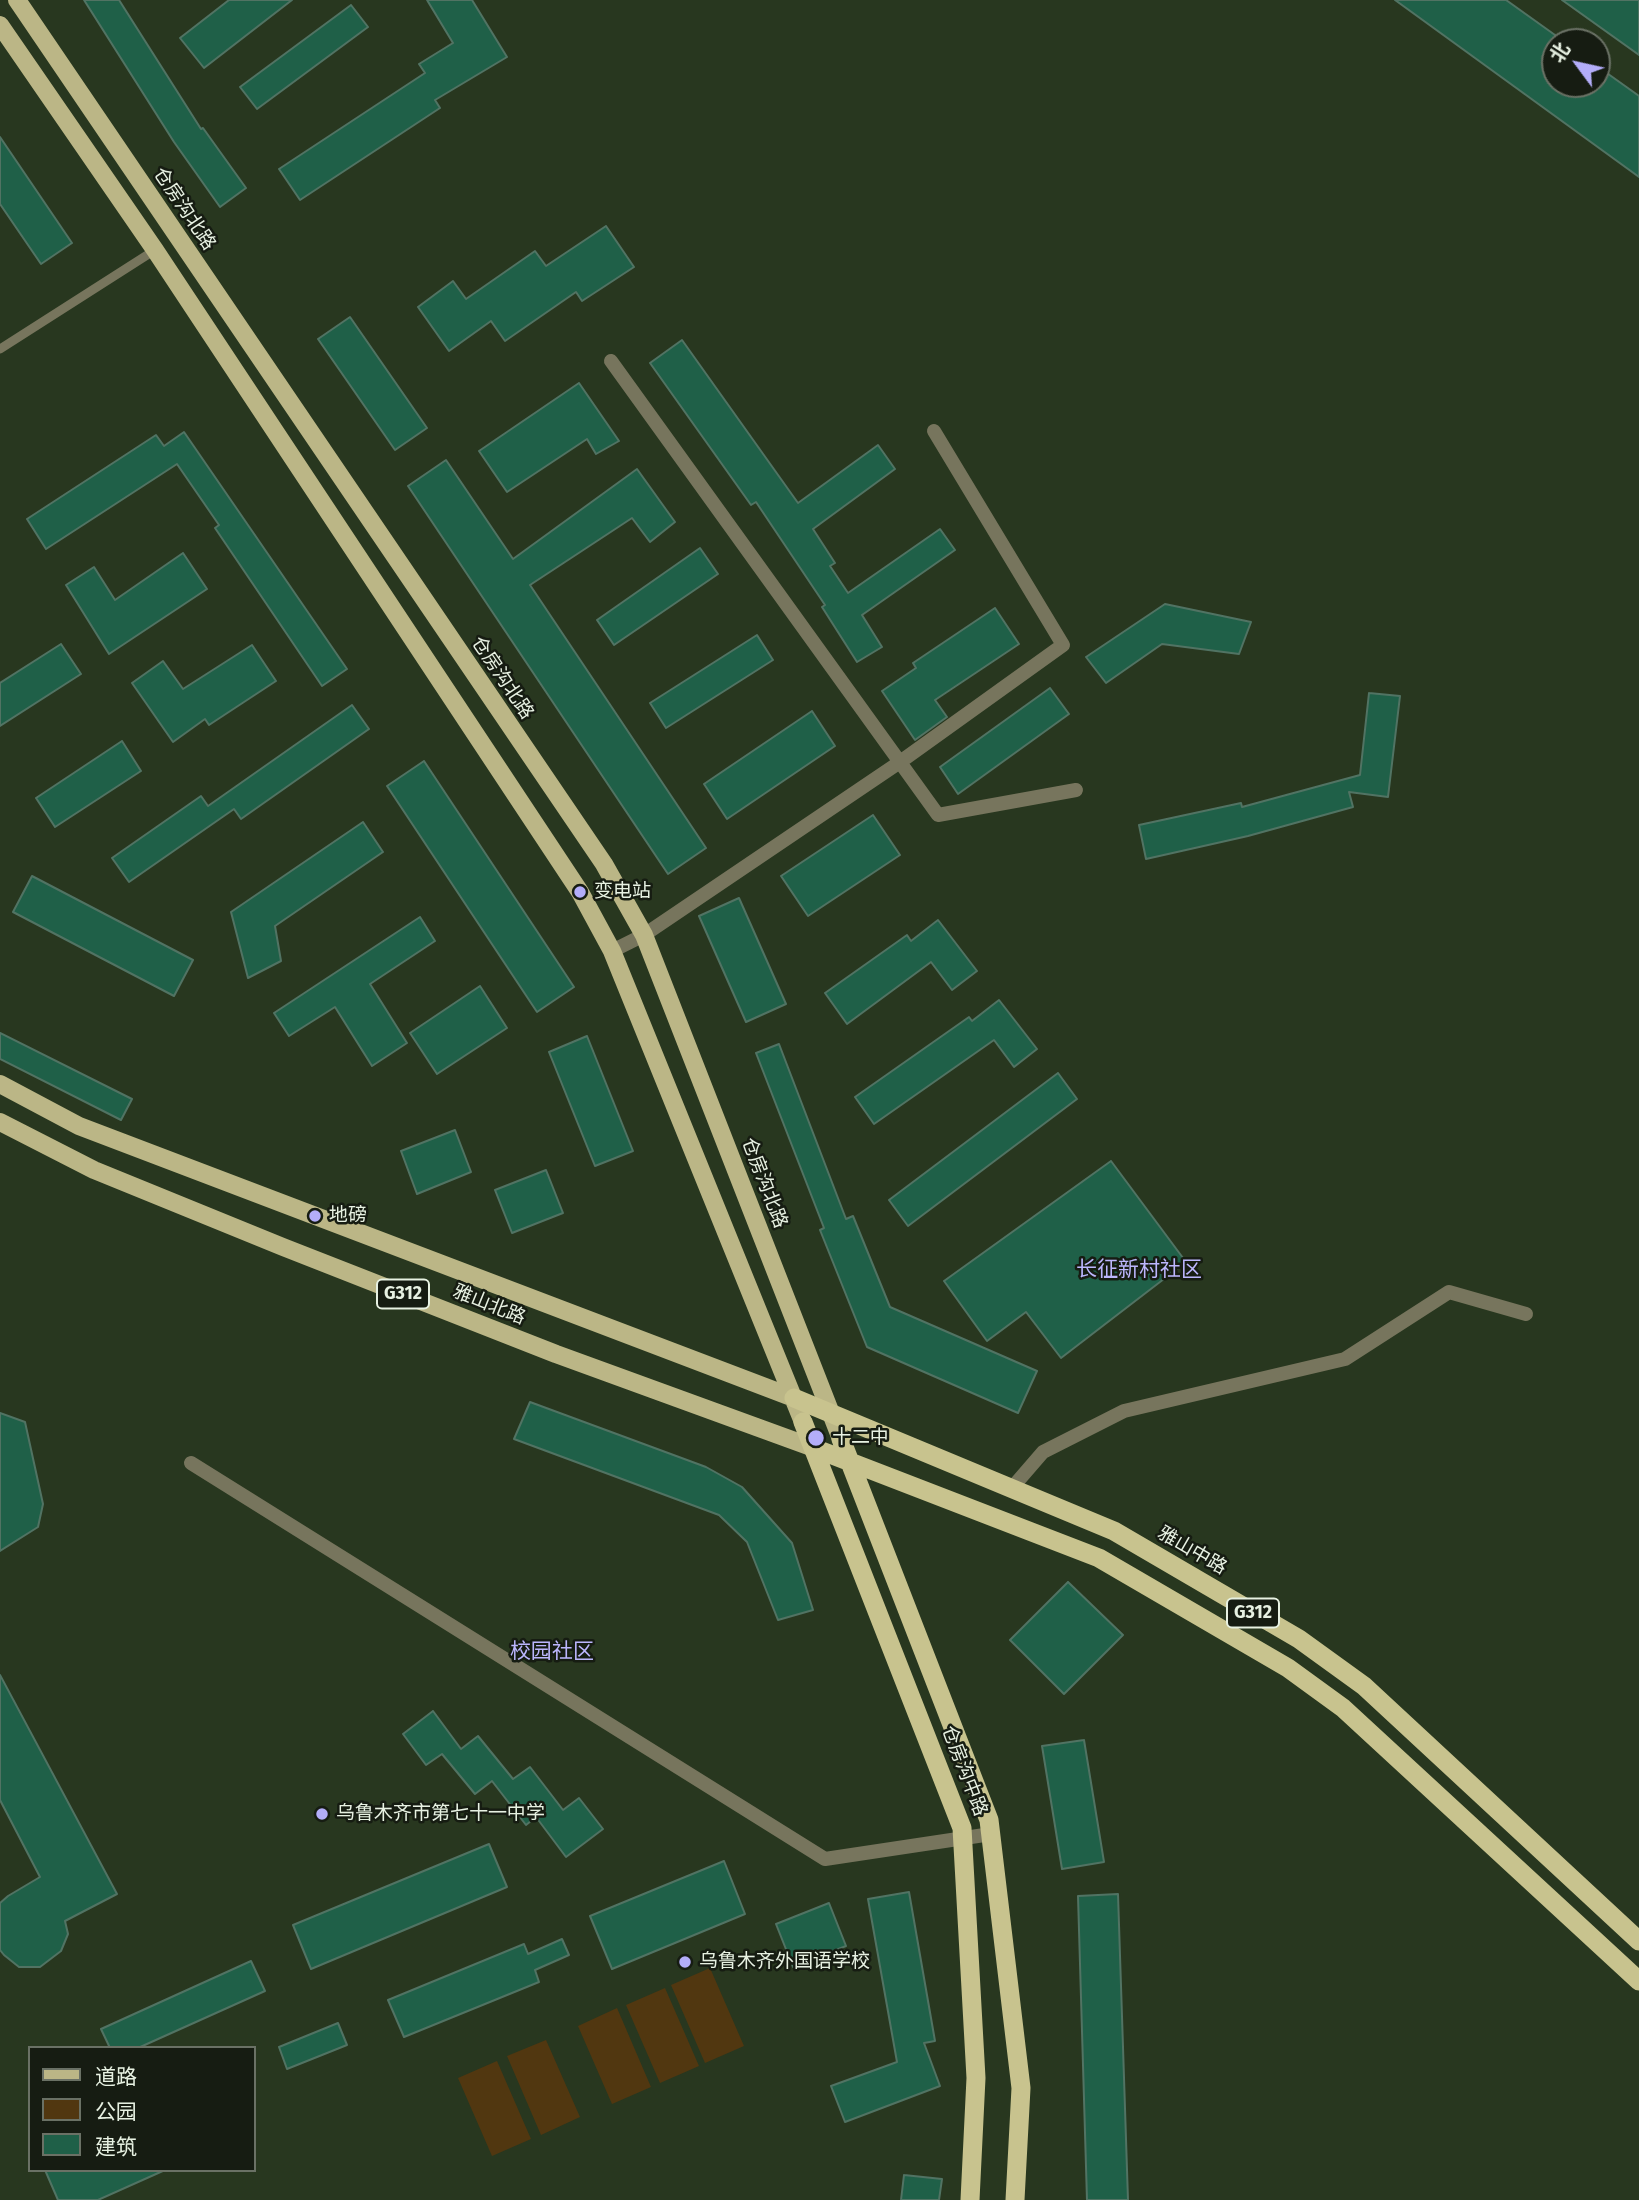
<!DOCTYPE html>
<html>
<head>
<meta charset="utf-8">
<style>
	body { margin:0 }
	#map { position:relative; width:1639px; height:2200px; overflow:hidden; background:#28371f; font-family:"Fira Sans","Noto Sans SC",sans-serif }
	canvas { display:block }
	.legend { position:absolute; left:28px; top:2046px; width:228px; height:126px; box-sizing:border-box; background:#161c12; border:2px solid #6a7165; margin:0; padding:9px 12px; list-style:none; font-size:21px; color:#e7f1e2 }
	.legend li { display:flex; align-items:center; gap:14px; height:35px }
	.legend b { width:35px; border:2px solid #6a7165 }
	.north { position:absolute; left:1541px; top:28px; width:70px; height:70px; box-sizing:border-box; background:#161c12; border:2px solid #6a7165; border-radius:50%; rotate:303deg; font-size:19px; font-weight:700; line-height:28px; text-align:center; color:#e7f1e2 }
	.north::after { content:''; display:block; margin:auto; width:24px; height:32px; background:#b3adf9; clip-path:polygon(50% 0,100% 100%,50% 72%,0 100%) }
</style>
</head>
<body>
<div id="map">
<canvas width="1639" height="2200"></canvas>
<ul class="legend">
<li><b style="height:9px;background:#bbb686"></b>道路</li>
<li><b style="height:19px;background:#513710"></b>公园</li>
<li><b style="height:19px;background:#1f6048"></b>建筑</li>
</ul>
<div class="north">北</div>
</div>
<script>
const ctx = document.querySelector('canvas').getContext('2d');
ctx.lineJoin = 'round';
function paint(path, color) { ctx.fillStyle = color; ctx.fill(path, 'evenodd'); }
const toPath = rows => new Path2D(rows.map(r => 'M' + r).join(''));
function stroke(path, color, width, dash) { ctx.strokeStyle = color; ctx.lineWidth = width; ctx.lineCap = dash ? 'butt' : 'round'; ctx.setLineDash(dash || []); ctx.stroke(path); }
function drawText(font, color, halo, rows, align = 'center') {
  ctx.font = font + ' "Fira Sans","Noto Sans SC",sans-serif'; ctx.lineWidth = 5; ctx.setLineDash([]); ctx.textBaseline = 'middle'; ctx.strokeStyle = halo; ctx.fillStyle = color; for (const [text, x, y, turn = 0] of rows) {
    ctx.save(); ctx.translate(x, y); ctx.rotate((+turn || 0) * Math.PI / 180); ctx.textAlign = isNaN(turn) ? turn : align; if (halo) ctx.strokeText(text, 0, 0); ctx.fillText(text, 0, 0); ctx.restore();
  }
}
const green = toPath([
	[710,1968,744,2046,705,2063,671,1985],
	[665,1988,699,2066,660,2083,626,2005],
	[617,2008,651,2087,612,2104,578,2026],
	[546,2040,580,2117,541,2135,507,2056],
	[497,2061,531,2139,492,2156,458,2078]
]);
const building = toPath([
	[84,0,119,0,201,129,203,128,246,188,220,207,174,142,84,0],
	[229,0,292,0,204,68,180,38,229,0],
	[427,0,472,0,507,57,435,100,440,108,300,200,279,169,425,73,419,64,453,43,427,0],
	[1395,0,1506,0,1555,35,1555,84,1597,84,1597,66,1639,96,1639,177,1395,0],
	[1562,0,1639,0,1639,55,1562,0],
	[351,5,368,27,257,109,240,87,351,5],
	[0,137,72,243,41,264,0,204,0,137],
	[606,226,634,267,582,301,576,292,505,341,491,321,449,351,418,307,453,281,466,299,535,251,546,266,606,226],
	[350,317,427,428,395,450,318,339,350,317],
	[682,340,798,503,878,445,895,469,813,529,835,563,830,566,848,593,940,529,955,550,862,615,882,647,857,662,822,607,825,605,756,502,751,505,650,363,682,340],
	[579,383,619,441,596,454,587,439,507,492,479,451,579,383],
	[184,432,347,669,322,686,215,528,219,525,177,464,46,549,27,519,156,435,164,446,184,432],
	[446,460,513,559,637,469,675,522,650,542,632,518,530,585,706,848,668,874,408,486,446,460],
	[700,548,718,574,614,645,597,620,700,548],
	[183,553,207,589,109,654,66,585,94,567,115,600,183,553],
	[1165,604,1251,622,1239,654,1162,644,1106,683,1086,657,1165,604],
	[995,608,1019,644,935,700,947,717,915,740,882,691,916,668,913,663,995,608],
	[757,635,773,660,666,728,650,703,757,635],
	[61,644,81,674,0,726,0,683,61,644],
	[252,645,276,681,209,725,205,719,173,742,132,683,163,661,183,689,252,645],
	[1050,688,1069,714,958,794,940,767,1050,688],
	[1369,693,1400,696,1388,797,1349,792,1353,807,1248,836,1146,859,1139,825,1241,803,1242,807,1360,775,1369,693],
	[352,705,369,729,241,819,234,809,129,882,112,858,201,796,208,806,352,705],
	[812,711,835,746,727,819,704,784,812,711],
	[122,741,141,771,55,827,36,798,122,741],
	[424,761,574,987,537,1012,387,786,424,761],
	[873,815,900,855,808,916,781,876,873,815],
	[363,822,383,852,275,926,281,961,248,978,231,912,363,822],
	[32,876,193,960,174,996,13,912,32,876],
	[739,898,786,1004,746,1022,699,916,739,898],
	[420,917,435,941,370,984,407,1043,372,1066,335,1007,289,1036,274,1013,420,917],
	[938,920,977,971,952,990,931,962,847,1024,825,993,907,935,911,941,938,920],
	[480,986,507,1028,437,1074,410,1033,480,986],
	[999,1000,1037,1049,1014,1067,994,1040,874,1124,855,1097,969,1017,972,1021,999,1000],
	[0,1033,132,1099,121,1120,0,1059,0,1033],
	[587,1036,633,1151,595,1166,549,1052,587,1036],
	[779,1044,846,1219,853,1216,890,1307,1037,1371,1018,1413,867,1347,820,1230,824,1228,756,1053,779,1044],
	[1058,1073,1077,1099,908,1226,889,1200,1058,1073],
	[455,1130,471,1172,417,1194,401,1151,455,1130],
	[1111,1161,1186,1262,1061,1358,1026,1312,987,1341,944,1281,1111,1161],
	[546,1170,563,1213,512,1233,495,1190,546,1170],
	[530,1402,706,1467,742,1487,792,1543,813,1610,778,1620,747,1542,719,1515,514,1439,530,1402],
	[0,1413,25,1422,43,1504,38,1527,0,1551,0,1413],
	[1068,1582,1123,1635,1064,1694,1010,1640,1068,1582],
	[0,1675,117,1894,65,1921,68,1934,61,1951,40,1967,19,1967,4,1955,0,1950,0,1903,8,1896,40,1877,0,1800,0,1675],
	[433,1711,461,1749,478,1736,513,1779,530,1767,563,1810,579,1798,603,1829,566,1857,536,1817,526,1825,492,1781,475,1794,442,1754,426,1765,403,1734,433,1711],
	[1084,1740,1104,1862,1062,1869,1042,1746,1084,1740],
	[489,1844,507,1887,311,1969,293,1925,489,1844],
	[724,1861,745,1914,612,1969,590,1916,724,1861],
	[909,1892,935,2041,924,2043,940,2086,845,2122,831,2086,897,2062,868,1899,909,1892],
	[1118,1894,1128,2200,1087,2200,1078,1896,1118,1894],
	[829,1903,846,1946,793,1967,776,1924,829,1903],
	[562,1939,569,1955,535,1970,539,1982,404,2037,388,2000,524,1944,528,1954,562,1939],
	[251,1961,265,1991,138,2048,110,2048,101,2029,251,1961],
	[338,2023,347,2045,287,2069,279,2047,338,2023],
	[45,2170,165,2170,98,2200,58,2200,45,2170],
	[904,2175,942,2179,939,2200,901,2200,904,2175]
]);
const service = toPath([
	[0,349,155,250]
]);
const minor = toPath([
	[611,361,938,815,1076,790],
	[612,951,644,935,900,762,1063,645,934,431],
	[191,1463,825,1859,991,1834],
	[1011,1489,1043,1452,1124,1411,1345,1359,1449,1292,1526,1314]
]);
const primary = toPath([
	[17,0,604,864,644,935,841,1439],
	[0,25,155,250,580,892,612,951,803,1422],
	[0,1084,79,1126,794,1398],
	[0,1122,94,1170,283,1247,556,1354,814,1448]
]);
const trunk = toPath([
	[794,1398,1114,1531,1299,1639,1364,1686,1639,1941],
	[803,1422,962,1828,976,2078,970,2200],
	[841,1439,989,1820,1021,2088,1015,2200],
	[814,1448,1099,1558,1288,1668,1343,1708,1639,1981]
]);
const markers = [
	[580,892,7,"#b3adf9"],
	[315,1216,7,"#b3adf9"],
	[816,1438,9,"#b3adf9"],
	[322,1814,7,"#b3adf9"],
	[685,1962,7,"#b3adf9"]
];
const shields = [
	[403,1294,52],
	[1253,1613,52]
];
const shieldNames = [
	["G312",403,1294],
	["G312",1253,1613]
];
const streetNames = [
	["仓房沟北路",184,209,56],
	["仓房沟北路",502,678,56],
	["仓房沟北路",764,1183,69],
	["雅山北路",489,1305,22],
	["雅山中路",1192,1551,30],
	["仓房沟中路",964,1771,69]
];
const poiNames = [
	["变电站",594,892],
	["地磅",329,1216],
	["十二中",832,1438],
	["乌鲁木齐市第七十一中学",336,1814],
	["乌鲁木齐外国语学校",699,1962]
];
const neighbourhoodNames = [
	["长征新村社区",1139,1270],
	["校园社区",552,1652]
];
paint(green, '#513710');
paint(building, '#1f6048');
stroke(building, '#517363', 2);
stroke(service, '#77755d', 9);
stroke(minor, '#77755d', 14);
stroke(primary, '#bbb686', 18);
stroke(trunk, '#c8c38e', 19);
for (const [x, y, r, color] of markers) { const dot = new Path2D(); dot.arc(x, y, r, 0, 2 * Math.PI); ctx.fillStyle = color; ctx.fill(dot); stroke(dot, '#161c12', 2.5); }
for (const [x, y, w] of shields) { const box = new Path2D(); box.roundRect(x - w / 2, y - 14.5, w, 29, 5); ctx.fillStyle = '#161c12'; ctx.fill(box); stroke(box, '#e7f1e2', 2); }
drawText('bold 18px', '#e7f1e2', null, shieldNames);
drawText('19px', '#e7f1e2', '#161c12', streetNames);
drawText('19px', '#e7f1e2', '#161c12', poiNames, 'left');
drawText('21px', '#bcb6fd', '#161c12', neighbourhoodNames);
</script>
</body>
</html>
